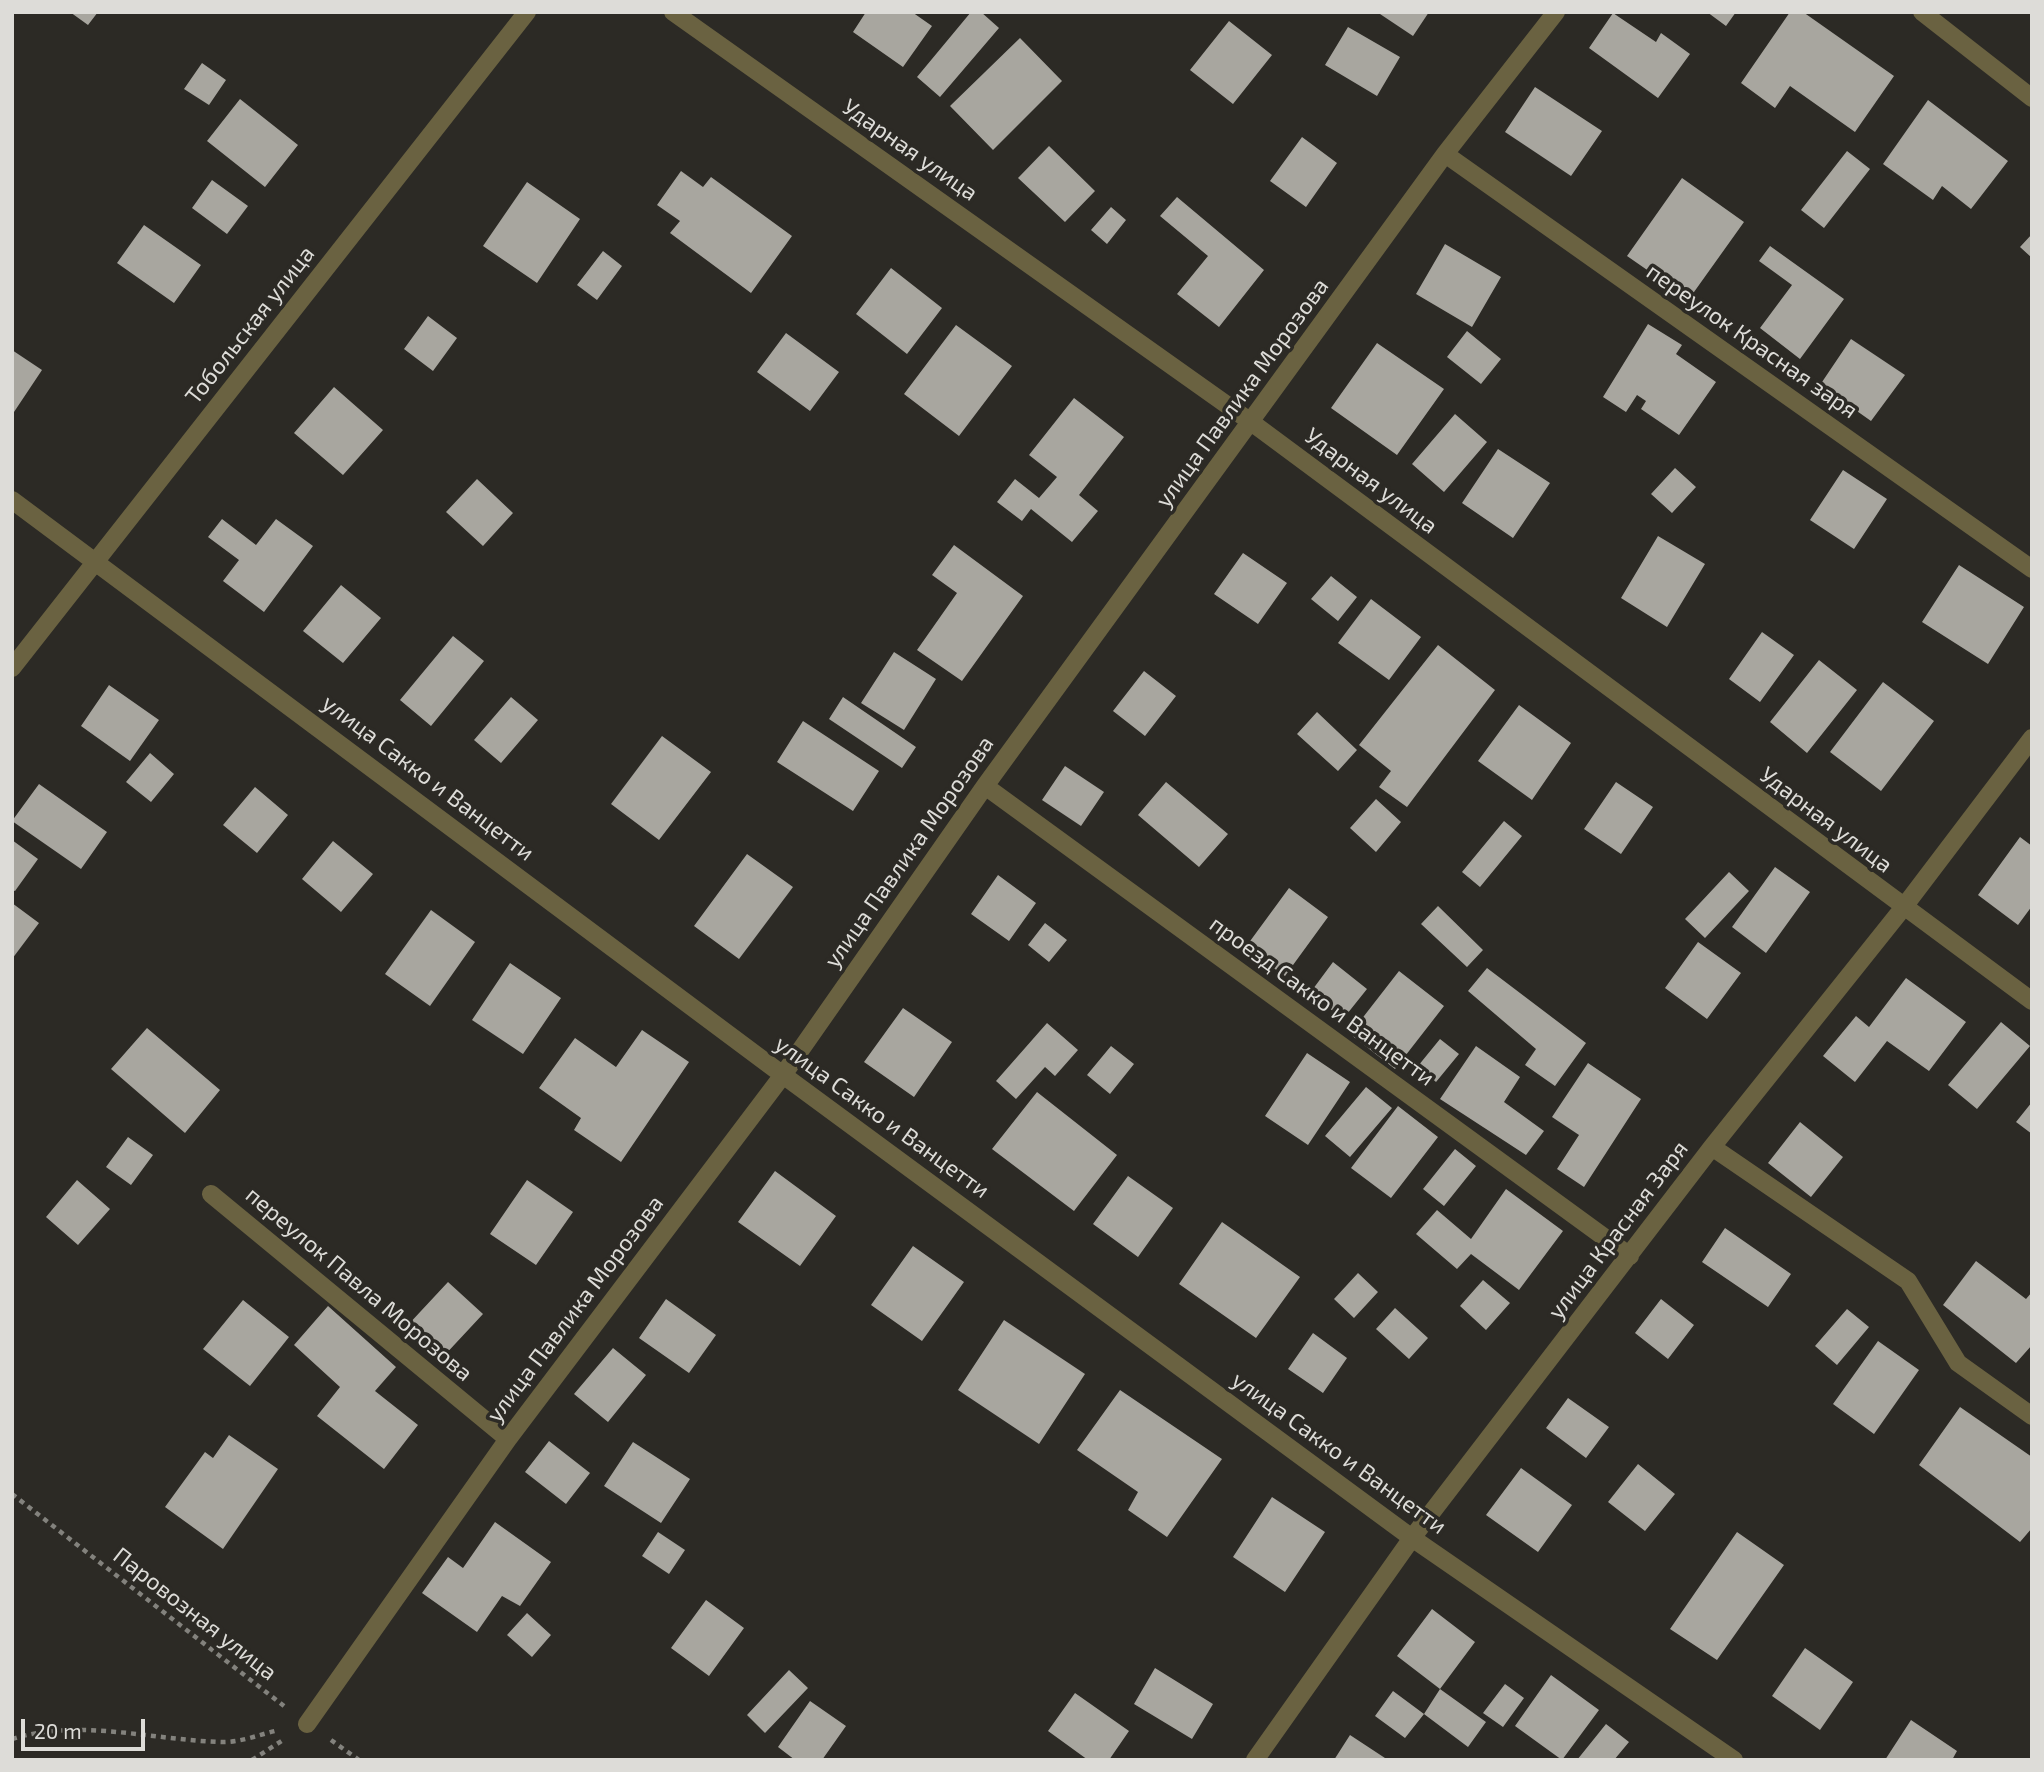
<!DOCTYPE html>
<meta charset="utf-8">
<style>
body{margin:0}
#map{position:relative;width:2044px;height:1772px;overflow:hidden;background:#2c2a25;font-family:"Exo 2",sans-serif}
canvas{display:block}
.frame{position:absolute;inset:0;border:14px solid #dddcd8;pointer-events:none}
.scale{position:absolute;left:21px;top:1719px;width:124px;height:32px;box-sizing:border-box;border:4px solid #dddcd8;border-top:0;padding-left:9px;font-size:21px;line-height:24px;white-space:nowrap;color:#dddcd8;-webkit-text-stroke:5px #2c2a25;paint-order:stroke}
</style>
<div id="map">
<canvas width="2044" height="1772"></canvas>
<div class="frame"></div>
<div class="scale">20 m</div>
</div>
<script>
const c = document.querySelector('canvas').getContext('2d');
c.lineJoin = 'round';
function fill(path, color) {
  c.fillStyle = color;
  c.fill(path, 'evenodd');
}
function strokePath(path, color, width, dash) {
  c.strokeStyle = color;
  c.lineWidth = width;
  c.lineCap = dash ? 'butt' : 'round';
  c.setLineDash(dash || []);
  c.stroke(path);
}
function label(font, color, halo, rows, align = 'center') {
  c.font = font + ' "Exo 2",sans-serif';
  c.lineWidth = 7;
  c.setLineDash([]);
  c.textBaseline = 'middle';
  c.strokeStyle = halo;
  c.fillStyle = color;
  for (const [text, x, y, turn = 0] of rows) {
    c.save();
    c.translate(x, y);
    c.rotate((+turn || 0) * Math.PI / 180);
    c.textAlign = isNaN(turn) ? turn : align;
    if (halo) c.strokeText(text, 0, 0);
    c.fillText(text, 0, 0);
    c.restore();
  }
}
fill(new Path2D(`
 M70 12H98L88 25Z
 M866 12H912L932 26 903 67 853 32Z
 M971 12H981L999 28 940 97 917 77Z
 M1377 12H1429L1413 36Z
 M1707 12H1736L1726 26Z
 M1790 12H1803L1894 76 1855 132 1790 86 1775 108 1741 83Z
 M1613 13 1656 42 1661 33 1690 54 1658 98 1589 48Z
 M1229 21 1272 55 1233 104 1190 70Z
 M1348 27 1400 57 1377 96 1325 65Z
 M1020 38 1062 81 993 150 950 106Z
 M202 63 226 80 209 105 184 89Z
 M1535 87 1602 131 1571 176 1505 132Z
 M240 99 298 145 265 187 207 141Z
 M1928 100 2008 161 1971 209 1942 186 1933 200 1883 164Z
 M1302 137 1337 163 1306 207 1270 181Z
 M1049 146 1095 191 1065 222 1018 178Z
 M1847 151 1870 169 1824 228 1801 210Z
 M681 171 703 187 711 177 792 236 751 293 670 233 680 221 657 205Z
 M1682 178 1744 222 1689 299 1627 256Z
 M212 180 248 206 227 234 192 208Z
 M527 182 580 219 537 283 483 246Z
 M1177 197 1264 270 1219 327 1177 294 1208 256 1160 216Z
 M1111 207 1126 220 1107 244 1091 230Z
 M144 225 201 265 174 303 117 263Z
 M2032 234V258L2020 247Z
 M1445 244 1501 277 1472 327 1416 294Z
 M1770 246 1844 299 1800 359 1760 328 1792 285 1759 261Z
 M603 251 622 266 597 300 577 285Z
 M891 268 942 308 907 354 856 314Z
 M428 316 457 338 433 371 404 349Z
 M1648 324 1682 345 1676 354 1716 382 1679 435 1641 409 1646 401 1637 395 1626 412 1603 397Z
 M956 325 1012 366 959 436 904 394Z
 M1467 331 1501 359 1481 384 1447 357Z
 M786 333 839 372 810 411 757 372Z
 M1851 339 1905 375 1871 421 1820 385Z
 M1377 343 1444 389 1397 455 1331 408Z
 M12 350 42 370 12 415Z
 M334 387 383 430 343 475 294 433Z
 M1074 398 1124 437 1079 495 1098 511 1072 542 1031 509 1022 521 997 502 1015 479 1039 498 1057 477 1029 455Z
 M1455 414 1487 442 1444 492 1412 464Z
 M1498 449 1550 483 1513 538 1462 503Z
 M1675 468 1696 487 1672 513 1651 494Z
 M1843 470 1887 499 1854 549 1810 520Z
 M477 479 513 513 483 546 446 512Z
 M222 519 256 545 276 519 313 546 264 612 223 581 239 560 208 537Z
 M1658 536 1705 564 1667 627 1621 598Z
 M954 545 1023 596 962 681 917 650 957 593 932 575Z
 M1243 553 1287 583 1258 624 1214 594Z
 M1959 565 2024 607 1988 664 1922 622Z
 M1331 576 1357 597 1338 621 1311 599Z
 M341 585 381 618 343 663 303 631Z
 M1371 599 1421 637 1389 680 1338 643Z
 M1762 632 1794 655 1760 702 1729 679Z
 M453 636 484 661 431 726 400 700Z
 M1438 645 1495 690 1407 807 1379 787 1391 771 1359 745Z
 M894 652 936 679 904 730 861 703Z
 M1819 660 1857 690 1807 753 1770 722Z
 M1144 671 1176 696 1145 736 1113 711Z
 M1883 682 1934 721 1881 791 1830 752Z
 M109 685 159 720 130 761 81 726Z
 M511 697 538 720 501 763 474 740Z
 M843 697 916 747 902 768 829 719Z
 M1519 705 1571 743 1532 800 1478 761Z
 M1317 712 1357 750 1338 771 1297 734Z
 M803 721 879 771 853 811 777 762Z
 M662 736 711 772 659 840 611 804Z
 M150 753 174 774 151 802 126 782Z
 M1065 766 1104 792 1081 826 1042 800Z
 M1166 782 1228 834 1199 867 1138 815Z
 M1616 782 1653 807 1621 854 1584 829Z
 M39 784 107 832 81 869 12 821Z
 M255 787 288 815 257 853 223 825Z
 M1376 799 1401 822 1376 852 1350 828Z
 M1504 821 1522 836 1480 887 1462 872Z
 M2020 837 2032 846V906L2018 925 1978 895Z
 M12 840 38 859 15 891 12 890Z
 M333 841 373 874 341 912 302 879Z
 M747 854 793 887 739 959 694 926Z
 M1775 867 1810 892 1766 953 1732 927Z
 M1729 872 1749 891 1705 938 1685 919Z
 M998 875 1036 903 1009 941 971 914Z
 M1289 888 1328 917 1285 976 1245 948Z
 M12 903 39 923 12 959Z
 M1438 906 1483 950 1467 967 1421 924Z
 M431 910 475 942 430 1006 385 974Z
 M1045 923 1067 940 1049 962 1028 945Z
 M1698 942 1741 973 1707 1019 1665 988Z
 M1333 962 1367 989 1343 1019 1310 993Z
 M510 963 561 998 523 1054 472 1020Z
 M1487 968 1586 1043 1555 1086 1525 1065 1536 1049 1468 991Z
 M1399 971 1444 1006 1395 1069 1350 1034Z
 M1906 978 1966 1022 1929 1071 1887 1041 1855 1082 1823 1056 1856 1016 1869 1027Z
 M903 1008 952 1042 914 1097 864 1062Z
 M2001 1022 2030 1046 1977 1109 1948 1085Z
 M1047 1023 1078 1050 1055 1076 1045 1067 1016 1099 996 1081Z
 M147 1028 220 1090 185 1133 111 1069Z
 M642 1030 689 1062 621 1162 574 1130 581 1118 539 1088 575 1038 616 1067Z
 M1440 1039 1459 1054 1436 1082 1418 1066Z
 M1111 1046 1134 1064 1110 1094 1087 1075Z
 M1476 1046 1520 1077 1504 1102 1544 1131 1526 1155 1440 1099Z
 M1307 1053 1350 1082 1308 1145 1265 1116Z
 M1588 1063 1641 1099 1584 1187 1557 1169 1579 1135 1552 1117Z
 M1366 1087 1392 1108 1350 1157 1325 1136Z
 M1037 1092 1117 1155 1074 1211 992 1149Z
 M2032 1102V1134L2016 1122Z
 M1398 1106 1438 1137 1391 1198 1351 1168Z
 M1800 1122 1843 1157 1811 1197 1768 1163Z
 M128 1137 153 1155 131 1185 106 1167Z
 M1455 1149 1476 1166 1444 1206 1423 1189Z
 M775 1171 836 1216 800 1266 738 1222Z
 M1128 1176 1173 1208 1138 1257 1093 1224Z
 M77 1180 110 1209 78 1245 46 1217Z
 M527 1180 573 1212 536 1265 490 1234Z
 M1506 1189 1563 1231 1519 1290 1471 1254 1457 1269 1416 1234 1437 1210 1471 1239Z
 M1222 1222 1300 1277 1256 1338 1179 1284Z
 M1725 1228 1791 1274 1768 1307 1702 1262Z
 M913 1246 964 1282 922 1341 871 1305Z
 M1976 1261 2026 1299 2032 1292V1345L2016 1363 1943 1305Z
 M1358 1273 1378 1292 1354 1318 1334 1299Z
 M1483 1280 1510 1303 1486 1330 1460 1306Z
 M448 1282 483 1314 442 1358 407 1326Z
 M666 1299 716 1335 689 1373 639 1338Z
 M1661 1299 1694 1325 1668 1359 1635 1333Z
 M243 1300 289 1337 250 1386 203 1349Z
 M328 1306 396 1367 375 1391 418 1425 384 1469 317 1416 340 1387 294 1345Z
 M1395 1308 1428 1338 1409 1359 1376 1329Z
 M1847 1309 1869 1327 1837 1365 1815 1346Z
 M1004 1320 1085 1374 1039 1444 958 1390Z
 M1313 1333 1347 1358 1323 1393 1288 1369Z
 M1878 1341 1919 1370 1874 1434 1833 1404Z
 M613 1348 646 1375 608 1422 574 1394Z
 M1120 1390 1222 1459 1167 1537 1128 1510 1138 1492 1077 1450Z
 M1568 1398 1609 1427 1586 1458 1546 1428Z
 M1960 1407 2032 1457V1528L2020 1542 1919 1465Z
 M229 1435 278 1469 223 1549 165 1507 205 1452 213 1458Z
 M549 1441 590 1473 566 1504 525 1472Z
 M633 1442 690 1479 661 1523 604 1486Z
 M1638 1464 1675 1494 1645 1531 1608 1502Z
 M1521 1468 1572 1505 1538 1552 1486 1515Z
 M1272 1497 1325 1532 1285 1592 1233 1557Z
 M495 1522 551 1562 520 1606 502 1596 477 1632 422 1593 448 1557 463 1568Z
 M658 1532 685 1550 669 1574 642 1556Z
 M1737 1532 1784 1565 1717 1660 1670 1629Z
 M706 1600 744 1628 709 1676 671 1648Z
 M1432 1609 1475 1642 1440 1689 1397 1656Z
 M527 1613 551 1635 532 1657 507 1635Z
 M1805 1648 1853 1682 1820 1730 1772 1696Z
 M1155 1668 1213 1704 1192 1739 1134 1704Z
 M789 1670 808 1688 765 1733 747 1715Z
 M1551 1675 1599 1710 1562 1760 1515 1726Z
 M1505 1684 1524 1698 1503 1727 1483 1713Z
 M1440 1689 1486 1722 1468 1747 1424 1714Z
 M1393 1691 1424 1714 1405 1738 1375 1716Z
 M1075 1693 1129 1731 1109 1760H1088L1048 1731Z
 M810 1701 846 1726 822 1760H795L778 1747Z
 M1911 1720 1957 1751 1952 1760H1885Z
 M1606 1724 1629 1742 1614 1760H1577Z
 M1350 1735 1388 1760H1334Z`), '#a8a69f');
strokePath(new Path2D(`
 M12 1494 284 1706
 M12 1739C79 1718 152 1740 221 1742 239 1743 261 1734 279 1730
 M331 1740 359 1760
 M252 1760 283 1740`), '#83827d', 4.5, [5, 5]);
strokePath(new Path2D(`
 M673 12 1251 422 2032 1001
 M1922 12 2032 98
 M1445 154 2032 569
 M12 500 783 1075 1412 1538 1734 1760
 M12 668 527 12
 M985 786 1630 1256
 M1712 1147 1908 1281 1958 1363 2032 1416
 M211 1194 508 1439
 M307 1724 508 1439 783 1075 985 786 1445 154 1556 12
 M1255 1760 1412 1538 1712 1147 1903 908 2032 738`), '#6a6241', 18);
label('23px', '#dddcd8', '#2c2a25', [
 ["Ударная улица",910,150,35],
 ["Тобольская улица",250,325,-52],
 ["переулок Красная заря",1752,341,35],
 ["улица Павлика Морозова",1242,393,-54],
 ["Ударная улица",1371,481,37],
 ["улица Сакко и Ванцетти",428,778,37],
 ["Ударная улица",1826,820,37],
 ["улица Павлика Морозова",909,852,-55],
 ["проезд Сакко и Ванцетти",1322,1001,36],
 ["улица Сакко и Ванцетти",882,1117,36],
 ["улица Красная Заря",1618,1230,-53],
 ["переулок Павла Морозова",359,1284,40],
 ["улица Павлика Морозова",575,1309,-53],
 ["улица Сакко и Ванцетти",1339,1453,36],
 ["Паровозная улица",195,1614,38]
]);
</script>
